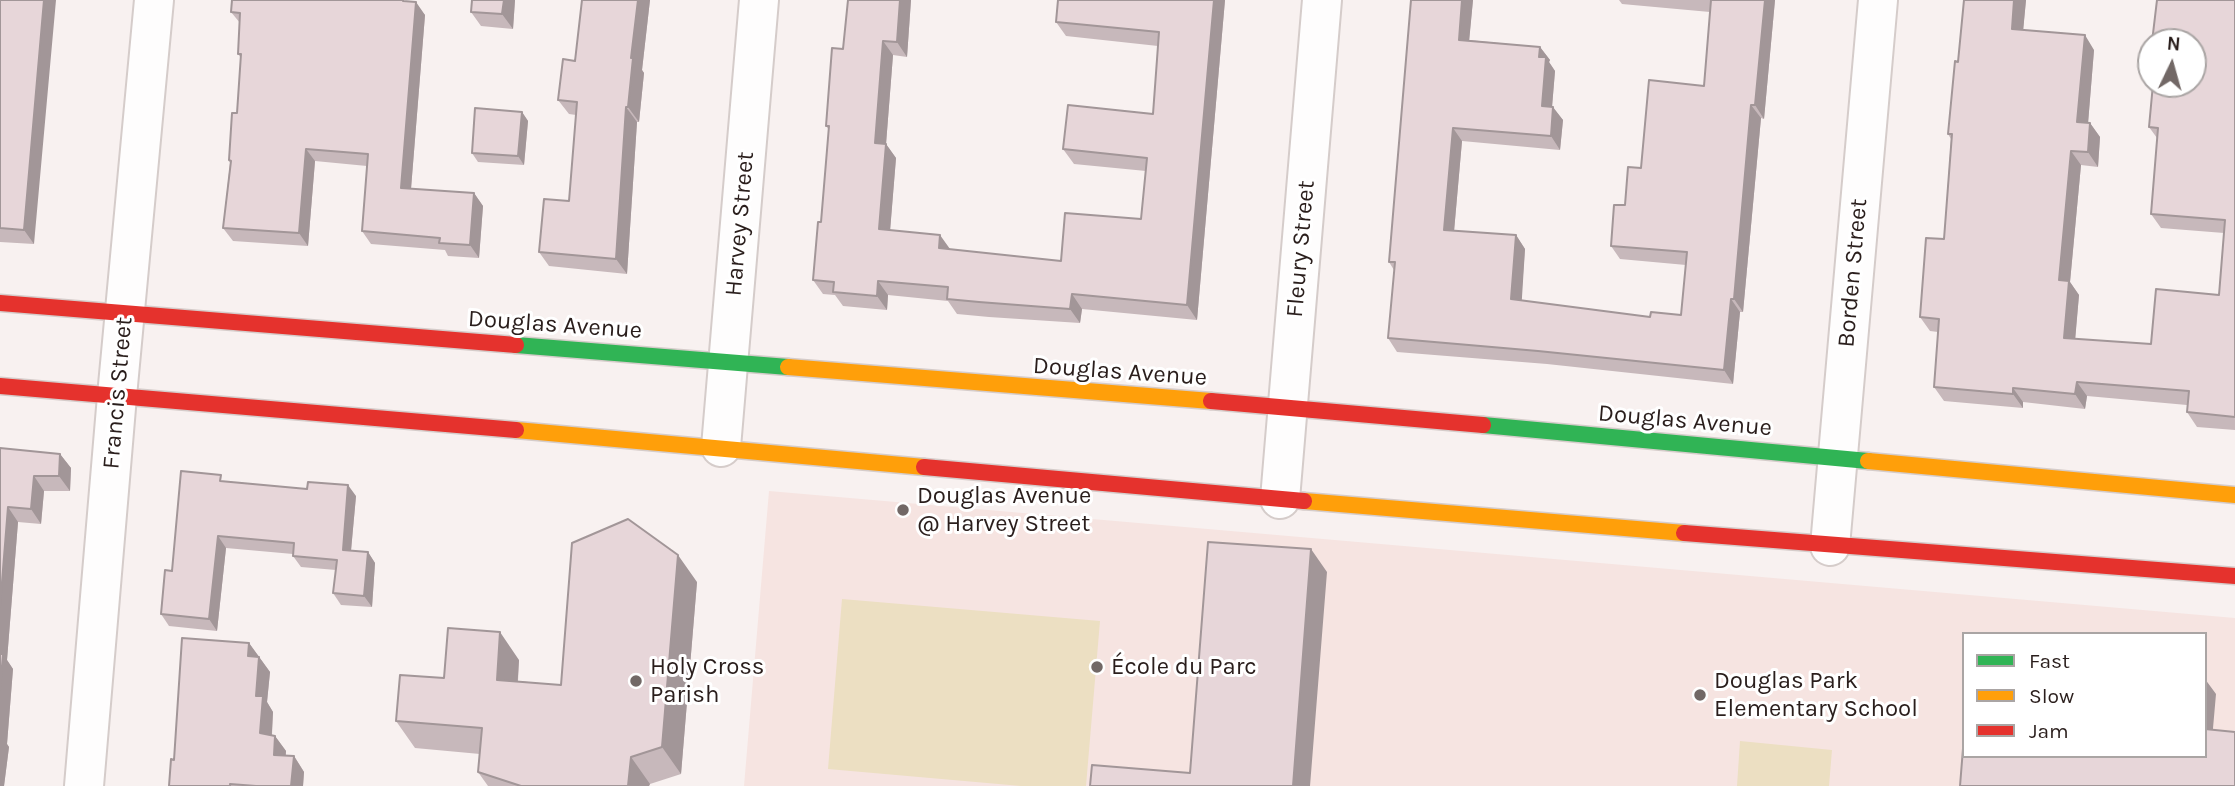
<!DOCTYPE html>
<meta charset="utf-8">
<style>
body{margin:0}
#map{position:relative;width:2235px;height:786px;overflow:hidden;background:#f8f1f0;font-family:Karla,sans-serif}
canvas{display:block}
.legend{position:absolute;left:1962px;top:632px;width:245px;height:126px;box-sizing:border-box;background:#fff;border:2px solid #aaa5a4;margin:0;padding:9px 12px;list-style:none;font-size:21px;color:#2a1e1c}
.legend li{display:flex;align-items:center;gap:14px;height:35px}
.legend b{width:35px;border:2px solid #aaa5a4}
.north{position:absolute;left:2137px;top:28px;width:70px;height:70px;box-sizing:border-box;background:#fff;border:2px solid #aaa5a4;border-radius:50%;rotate:5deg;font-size:19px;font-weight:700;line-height:28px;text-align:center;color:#2a1e1c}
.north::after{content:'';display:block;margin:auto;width:24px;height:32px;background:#726866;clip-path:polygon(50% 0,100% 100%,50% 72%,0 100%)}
</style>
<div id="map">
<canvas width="2235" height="786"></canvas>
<ul class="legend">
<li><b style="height:9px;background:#30b455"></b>Fast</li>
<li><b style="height:9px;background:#ff9f0a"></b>Slow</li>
<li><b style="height:9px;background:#e5322d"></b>Jam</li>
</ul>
<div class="north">N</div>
</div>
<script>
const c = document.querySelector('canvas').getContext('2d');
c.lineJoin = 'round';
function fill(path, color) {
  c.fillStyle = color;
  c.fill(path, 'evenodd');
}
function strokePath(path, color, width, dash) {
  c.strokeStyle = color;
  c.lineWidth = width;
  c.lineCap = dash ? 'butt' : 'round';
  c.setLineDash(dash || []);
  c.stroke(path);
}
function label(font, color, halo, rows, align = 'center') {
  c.font = font + ' Karla,sans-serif';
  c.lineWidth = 6;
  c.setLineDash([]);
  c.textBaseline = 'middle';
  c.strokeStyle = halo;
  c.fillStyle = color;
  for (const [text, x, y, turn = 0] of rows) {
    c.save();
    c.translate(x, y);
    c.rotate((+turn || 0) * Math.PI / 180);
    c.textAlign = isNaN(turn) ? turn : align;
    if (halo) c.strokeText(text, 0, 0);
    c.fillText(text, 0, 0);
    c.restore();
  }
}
fill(new Path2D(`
 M769 491 2235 618V786H744ZM1964 634H2205V756H1964Z`), '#f6e4e1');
fill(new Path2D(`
 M842 599 1100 621 1086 786H1021L828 769Z
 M1740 741 1832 750 1829 786H1737Z`), '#ecdfc2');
const street = new Path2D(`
 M721 447 759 0
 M1280 499 1322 0
 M1830 546 1878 0
 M84 786 117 396 154 0`);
const fast = new Path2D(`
 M516 345 788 367
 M1483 425 1868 461`);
const slow = new Path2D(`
 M788 367 1211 401
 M516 430 924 467
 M1868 461 2235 495
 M1304 501 1684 533`);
const jam = new Path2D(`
 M0 303 516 345
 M0 386 516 430
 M1211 401 1483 425
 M924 467 1304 501
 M1684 533 2235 576`);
strokePath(street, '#d5ccca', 42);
strokePath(fast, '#d5ccca', 19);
strokePath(slow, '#d5ccca', 19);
strokePath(jam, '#d5ccca', 19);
strokePath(street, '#fefdfd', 38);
strokePath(fast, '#30b455', 16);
strokePath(slow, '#ff9f0a', 16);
strokePath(jam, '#e5322d', 16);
fill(new Path2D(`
 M0 0 34 244 0 242Z
 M515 0 513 29 481 26 471 12Z
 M582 0H650L642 70 644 73 639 122H637L627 274 549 266 539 252 569 201 576 115 569 114 558 100 575 61Z
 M848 0H911L907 57 893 55 886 144 896 158 890 230 950 249 1061 261 1141 219 1146 171 1074 164 1063 149 1153 114 1158 46 1066 36 1056 22 1225 0 1197 320 1082 309 1080 323 989 317 957 314 948 301 888 295 887 310 843 306 835 295 823 294 813 280 821 222 829 130 826 126 843 49Z
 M1411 0H1473L1469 40 1540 47 1550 60 1549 62 1555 71 1552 107 1563 120 1560 150 1462 141 1454 231 1516 235 1525 249 1521 301 1650 317 1681 315 1686 265 1620 259 1611 246 1625 205 1641 168 1704 86 1710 12 1622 4 1619 0H1775L1764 119 1761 118 1743 312H1740L1733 384 1547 364 1397 352 1388 338 1394 270 1389 262Z
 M1964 0H2026L2023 30 2094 50 2088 123H2090L2100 137 2098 167 2081 165 2070 282 2079 295 2075 339 2151 344 2219 295 2224 233 2161 228 2151 214 2157 138 2149 127 2235 0V430L2197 427 2187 412V405L2087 396 2085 409 2023 402V408L1944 401 1934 387 1938 332 1930 331 1920 317 1944 239 1951 139 1948 134 1958 62Z
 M413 2 425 15 411 189 474 193 483 206 479 258 448 256 445 250 371 244 362 231 367 166 315 161 308 246 233 241 223 228 230 163 229 160 237 113 241 58 238 54 240 23 231 12Z
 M522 112 528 121 524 165 478 162 472 153Z
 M0 448 60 454 71 468 70 491H44L41 524 18 522 7 660 13 669 7 744 9 747 4 786Z
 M226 482 356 496 351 551 368 552 375 563 372 607 341 605 333 593 336 570 301 567 293 556V554L226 548 217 631 169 626 161 614 172 571Z
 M697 582 681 774 650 784 649 786H488L478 772 480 754 415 748 396 721 444 678 519 660 518 681 561 685Z
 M249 643 270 672 267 702 273 712 272 735 275 736 286 751V756H294L304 772 303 786H169L174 760Z`), '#c7b8bb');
fill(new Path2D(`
 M44 0H56L34 244 24 230Z
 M504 0H515L513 29 502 14Z
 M638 0H650L642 70 644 73 639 122 628 107 631 58Z
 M900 0H911L907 57 897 42Z
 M1214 0H1225L1197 320 1187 305Z
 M1462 0H1473L1468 53 1459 40Z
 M1765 0H1775L1764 119 1755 105Z
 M2014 0H2026L2022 43 2012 29Z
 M416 2 425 15 410 201 401 188Z
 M2085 35 2094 50 2087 136 2077 122Z
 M883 41 893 55 885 157 875 143Z
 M1540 47 1550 60 1549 62 1555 71 1551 119 1542 106 1539 57Z
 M1751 105 1761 118 1743 312 1734 299Z
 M626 107 637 122 627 274 616 259Z
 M1553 107 1563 120 1560 150 1551 136Z
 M522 112 528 121 524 165 518 156Z
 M2090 123 2100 137 2098 167 2088 152Z
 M1453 128 1462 141 1453 243 1444 230Z
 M886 144 896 158 889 244 879 229Z
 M306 149 315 161 308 246 299 233Z
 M2071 151 2081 165 2070 282 2079 295 2074 353 2064 338 2059 280Z
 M474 193 483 206 479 258 470 245Z
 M940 235 950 249 939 248Z
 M1516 235 1525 249 1521 313 1511 299Z
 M878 281 888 295 887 310 877 296Z
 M1072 294 1082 309 1080 323 1070 309Z
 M1731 299 1740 312 1733 384 1724 370Z
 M2077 382 2087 396 2085 409 2075 394Z
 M2013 388 2023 402V408L2013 394Z
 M60 454 71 468 70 491 59 476Z
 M34 476 44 491 41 524 31 509Z
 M348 485 356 496 350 561 343 550Z
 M8 507 18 522 7 660 13 669 7 744 9 747 4 786H0V607Z
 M218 536 226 548 217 631 209 619Z
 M1311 549 1327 572 1310 786H1293Z
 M368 552 375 563 372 607 364 596Z
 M678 555 697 582 681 774 662 747Z
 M500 632 519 660 516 707 497 680Z
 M249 643 270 672 267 702 273 712 271 748 260 733 256 696 248 656Z
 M2205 679 2216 694 2211 751 2205 743Z
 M275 736 286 751 284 770 274 755Z
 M294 756 304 772 303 786H291Z
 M631 757 650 784 649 786H628Z`), '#a29698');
const building = new Path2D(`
 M0 0H44L24 230 0 228Z
 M232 0H403V1L416 2 401 188 474 193 470 245 439 243 440 238 362 231 368 154 306 149 299 233 223 228 231 161 229 160 232 113H237L241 54H238L240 13 231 12Z
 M472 0H504L502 14 471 12Z
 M582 0H638L631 58H633L628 107H626L616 259 539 252 544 199 569 201 577 102 558 100 563 59 575 61Z
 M848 0H900L897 42 883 41 875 143 886 144 879 229 940 235 939 248 1061 261 1065 213 1141 219 1147 158 1063 149 1068 105 1153 114 1159 32 1056 22 1058 0H1214L1187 305 1072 294 1070 309 979 302 947 299 948 287 878 281 877 296 833 292 834 282 813 280 818 222H821L829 126H826L832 48 843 49Z
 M1411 0H1462L1459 40 1540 47 1539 57H1546L1542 106 1553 107 1551 136 1453 128 1444 230 1516 235 1511 299 1650 317 1651 312 1681 315 1687 252 1611 246 1614 205H1625L1628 167 1641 168 1649 80 1704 86 1711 0H1765L1755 105H1751L1734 299H1731L1724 370 1538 351 1388 338 1395 262H1389Z
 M1964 0H2014L2012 29 2085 35 2077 122 2090 123 2088 152 2071 151 2059 280 2069 281 2064 338 2151 344 2156 289 2219 295 2225 220 2151 214 2158 128 2149 127 2153 84H2193V42H2152L2157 0H2235V417L2187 412 2189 391 2077 382 2075 394 2013 388V394L1934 387 1939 319 1920 317 1926 238 1944 239 1952 134H1948L1955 61 1958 62Z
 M475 108 522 112 518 156 472 153Z
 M0 448 60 454 59 476H34L31 509 8 507 0 607Z
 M181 471 221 475 220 481 307 489 308 482 348 485 343 550 368 552 364 596 333 593 337 560 293 556 294 543 218 536 209 619 161 614 165 570 172 571Z
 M628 519 678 555 662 747 631 757 628 786H521L478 772 482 728 396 721 400 675 444 678 448 628 500 632 497 680 561 685 572 543Z
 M1208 542 1311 549 1293 786H1090L1092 765 1190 773Z
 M182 638 249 643 248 656 259 657 256 696H263L260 733 275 736 274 755 294 756 291 786H256L230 784V786H169L171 759 174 760Z
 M0 654H3L0 690Z
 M2205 729 2235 732V786H1960L1964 736V756H2205Z`);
fill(building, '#e7d6d9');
strokePath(building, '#a29698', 2);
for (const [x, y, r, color] of [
 [903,510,7,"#726866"],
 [1097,667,7,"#726866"],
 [636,681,7,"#726866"],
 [1700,695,7,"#726866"]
]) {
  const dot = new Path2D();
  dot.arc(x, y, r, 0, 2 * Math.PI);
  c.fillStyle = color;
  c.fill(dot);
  strokePath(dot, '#fff', 2.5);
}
label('24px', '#2a1e1c', '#fff', [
 ["Harvey Street",740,224,-85],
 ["Fleury Street",1301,249,-85],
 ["Borden Street",1853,273,-85],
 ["Douglas Avenue",555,325,4],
 ["Douglas Avenue",1120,372,4],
 ["Francis Street",118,393,-85],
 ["Douglas Avenue",1685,421,5]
]);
label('24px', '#2a1e1c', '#fff', [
 ["Douglas Avenue",917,496],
 ["@ Harvey Street",917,524],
 ["Holy Cross",650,667],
 ["Parish",650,695],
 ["École du Parc",1111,667],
 ["Douglas Park",1714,681],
 ["Elementary School",1714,709]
], 'left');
</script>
